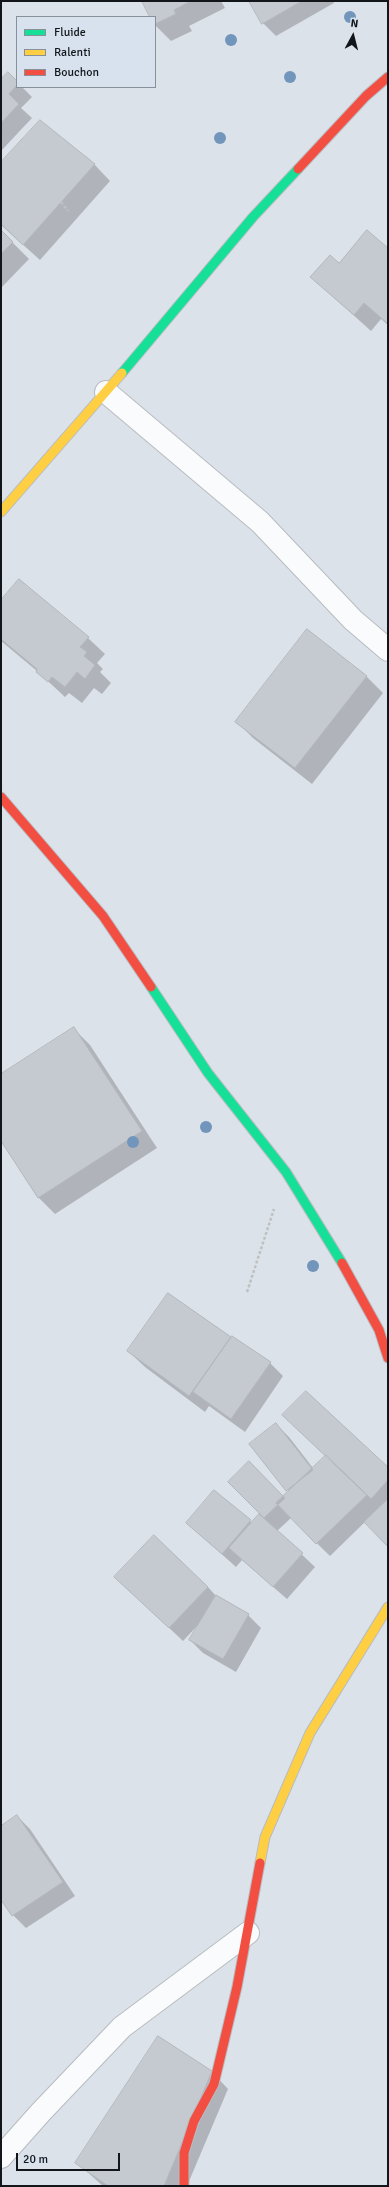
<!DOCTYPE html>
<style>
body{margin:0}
#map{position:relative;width:389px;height:2187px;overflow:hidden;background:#dce2e9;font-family:Signika,sans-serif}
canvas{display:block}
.frame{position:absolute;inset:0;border:2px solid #12161a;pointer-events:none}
.legend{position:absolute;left:16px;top:16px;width:140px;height:72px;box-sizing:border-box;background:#d7e2ee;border:1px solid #889099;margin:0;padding:5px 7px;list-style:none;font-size:12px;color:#12161a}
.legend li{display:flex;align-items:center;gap:8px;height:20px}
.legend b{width:20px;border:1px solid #889099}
.north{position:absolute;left:333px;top:16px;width:40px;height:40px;-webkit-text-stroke:3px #d7e2ee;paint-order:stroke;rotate:7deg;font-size:11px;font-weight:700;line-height:16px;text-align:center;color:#12161a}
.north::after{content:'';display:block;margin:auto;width:14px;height:18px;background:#12161a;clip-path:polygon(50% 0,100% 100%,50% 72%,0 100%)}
.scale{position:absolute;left:16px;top:2153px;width:104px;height:18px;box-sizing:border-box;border:2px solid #12161a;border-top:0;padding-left:5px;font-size:12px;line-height:14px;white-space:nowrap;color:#12161a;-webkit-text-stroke:3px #d7e2ee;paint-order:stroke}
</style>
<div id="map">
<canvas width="389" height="2187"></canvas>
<div class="frame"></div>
<ul class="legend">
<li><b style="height:5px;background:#16e098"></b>Fluide</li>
<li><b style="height:5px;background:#ffcf43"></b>Ralenti</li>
<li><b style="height:5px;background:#f24e42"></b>Bouchon</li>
</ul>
<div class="north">N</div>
<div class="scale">20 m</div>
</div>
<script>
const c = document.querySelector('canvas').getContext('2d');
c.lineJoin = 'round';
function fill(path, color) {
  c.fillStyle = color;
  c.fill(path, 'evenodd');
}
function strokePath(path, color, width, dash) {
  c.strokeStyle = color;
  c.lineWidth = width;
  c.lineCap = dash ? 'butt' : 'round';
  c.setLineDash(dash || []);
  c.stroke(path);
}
fill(new Path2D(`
 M143 1H221L225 8 189 26 192 31 171 41 155 25V17H151Z
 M250 1H333L334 3 276 36 263 23Z
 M1 81 17 82V87H22L32 97 21 108 32 118 1 151Z
 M1 163 94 164 110 181 40 260 1 225Z
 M1 231 29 259 1 288Z
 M388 249V325L381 319 371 331 311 277 339 264Z
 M1 602 88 638 105 654 97 663 103 669 100 672 111 683 102 694 94 688 82 703 69 693 65 697 37 671 1 641Z
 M307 631 367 677 383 693 312 784 253 738 236 721Z
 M74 1029 90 1045 157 1148 55 1214 38 1197 1 1139V1075Z
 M232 1337 270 1363 283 1376 245 1432 209 1406 205 1412 145 1367 128 1351 231 1339Z
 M276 1424 289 1437 313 1468 388 1469V1546L365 1522 330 1556 291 1518 277 1531 315 1567 287 1599 242 1560 236 1567 187 1523 214 1491 252 1523 261 1513 289 1492Z
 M208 1587 216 1596 248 1615 261 1628 236 1672 203 1653 190 1640 199 1624 183 1641 129 1590Z
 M17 1816 30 1829 75 1896 26 1928 13 1915 1 1898V1827Z
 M212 2072 228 2089 187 2186H103L76 2162Z`), '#0003');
const building = new Path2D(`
 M142 1H191L174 10 176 14 155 24V17H150Z
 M249 1H302L262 24Z
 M8 72 17 81V85L9 94 19 104 1 123V79Z
 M40 120 95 164 23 245 1 224V162Z
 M1 230 13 242 1 254Z
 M367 230 388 248V324L364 303 354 315 310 277 330 255 339 263Z
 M19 579 89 637 80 647 87 652 84 656 95 665 85 679 77 672 65 687 52 677 48 682 36 672 37 669 1 639V600Z
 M307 629 367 676 295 768 235 722Z
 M74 1027 142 1131 38 1198 1 1141V1074Z
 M168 1293 231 1337 189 1396 127 1351Z
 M232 1336 271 1362 231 1419 193 1392Z
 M306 1391 388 1467V1480L371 1499 282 1415Z
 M276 1423 313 1470 286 1491 249 1444Z
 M326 1455 367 1495 316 1544 276 1503Z
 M249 1461 285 1498 264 1518 228 1482Z
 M214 1490 251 1520 222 1554 186 1523Z
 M388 1499V1547L364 1522Z
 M259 1514 303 1553 273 1587 229 1548Z
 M154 1535 208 1587 169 1628 114 1577Z
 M216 1595 249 1614 223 1659 189 1640Z
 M17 1815 63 1882 12 1916 1 1900V1826Z
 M158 2036 212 2071 164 2186H108L75 2163Z`);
fill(building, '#c5cad0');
strokePath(building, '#b3b7bc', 1);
const street = new Path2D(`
 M106 392 260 522 353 620 388 650
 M1 2157 41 2112 122 2027 248 1933`);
const fast = new Path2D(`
 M122 373 253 217 298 169
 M151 987 208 1073 286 1172 342 1263`);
const slow = new Path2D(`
 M1 512 122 373
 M260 1863 265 1837 310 1733 388 1607`);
const jam = new Path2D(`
 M298 169 366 96 388 77
 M1 797 103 916 151 987
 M342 1263 379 1330 388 1358
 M184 2186V2153L194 2121 214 2084 237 1987 260 1863`);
strokePath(street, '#b8bcc1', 24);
strokePath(fast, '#b8bcc1', 11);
strokePath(slow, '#b8bcc1', 11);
strokePath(jam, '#b8bcc1', 11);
strokePath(new Path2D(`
 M61 202 68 211
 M247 1292 274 1209`), '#bec0c2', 2.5, [3, 2]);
strokePath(street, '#fafbfc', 22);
strokePath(fast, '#16e098', 9);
strokePath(slow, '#ffcf43', 9);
strokePath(jam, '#f24e42', 9);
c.fillStyle = '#7296bb';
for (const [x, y] of [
 [350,17],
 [231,40],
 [290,77],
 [220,138],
 [206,1127],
 [133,1142],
 [313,1266]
]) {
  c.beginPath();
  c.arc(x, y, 6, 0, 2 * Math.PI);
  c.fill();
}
</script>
